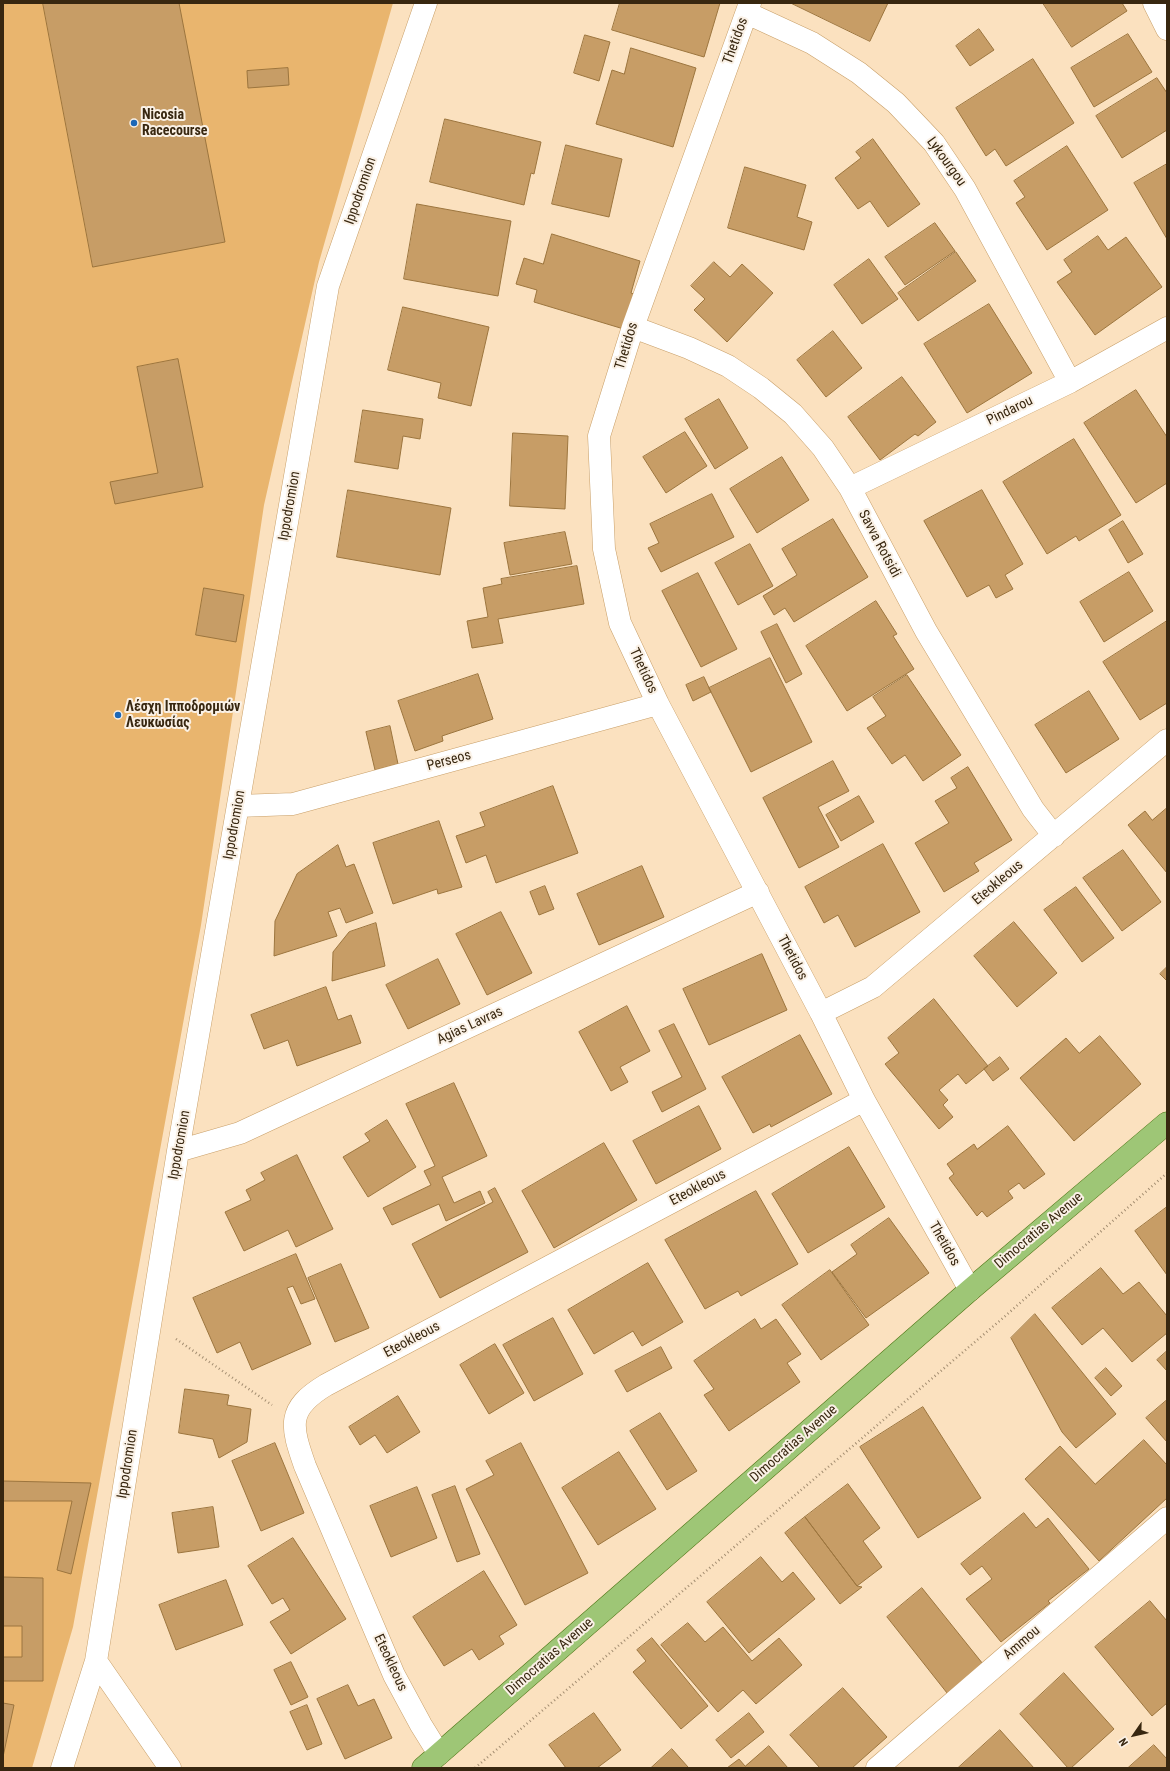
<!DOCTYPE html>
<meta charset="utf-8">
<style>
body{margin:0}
#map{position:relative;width:1170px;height:1771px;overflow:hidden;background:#fbe1bf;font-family:"Roboto Condensed",sans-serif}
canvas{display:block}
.frame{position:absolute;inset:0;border:4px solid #382710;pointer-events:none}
.north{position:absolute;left:1114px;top:1715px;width:40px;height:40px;-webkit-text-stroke:3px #faf1e6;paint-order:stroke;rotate:236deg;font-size:11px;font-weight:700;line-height:16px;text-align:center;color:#382710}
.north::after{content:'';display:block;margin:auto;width:14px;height:18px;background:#382710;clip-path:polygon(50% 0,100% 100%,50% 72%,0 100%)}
</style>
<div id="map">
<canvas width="1170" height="1771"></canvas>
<div class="frame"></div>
<div class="north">N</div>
</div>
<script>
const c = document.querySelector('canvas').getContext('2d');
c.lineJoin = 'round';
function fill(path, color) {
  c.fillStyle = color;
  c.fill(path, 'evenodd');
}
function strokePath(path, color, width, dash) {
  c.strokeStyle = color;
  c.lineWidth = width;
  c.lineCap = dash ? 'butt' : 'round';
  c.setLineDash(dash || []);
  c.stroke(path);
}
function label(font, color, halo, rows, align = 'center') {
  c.font = font + ' "Roboto Condensed",sans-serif';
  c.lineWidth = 4;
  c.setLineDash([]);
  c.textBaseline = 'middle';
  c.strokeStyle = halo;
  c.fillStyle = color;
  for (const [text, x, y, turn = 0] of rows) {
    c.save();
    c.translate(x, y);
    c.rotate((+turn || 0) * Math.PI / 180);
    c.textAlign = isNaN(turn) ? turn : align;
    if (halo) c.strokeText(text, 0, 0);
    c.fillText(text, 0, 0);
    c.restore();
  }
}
fill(new Path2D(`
 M3 3H393L319 262 264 505 201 925 73 1627 32 1768H3Z`), '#e9b56e');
const building = new Path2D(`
 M43 3H179L225 242 93 267Z
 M620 3H720L704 57 612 30Z
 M791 3H888L870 41Z
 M1043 3H1122L1127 11 1072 47Z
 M979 29 994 50 970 66 956 46Z
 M1128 34 1152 72 1094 107 1071 68Z
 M585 35 610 42 599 81 574 73Z
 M631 48 696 68 673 147 596 124 612 70 624 74Z
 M1033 59 1074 123 1006 166 995 149 986 156 956 108Z
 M288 68 289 85 248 88 247 71Z
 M1157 78 1167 93V130L1122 158 1096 116Z
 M445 119 541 142 534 174 531 173 524 205 430 182Z
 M873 139 920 204 888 227 870 201 858 209 835 178 861 158 856 152Z
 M566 145 622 159 609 217 552 204Z
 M1067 146 1108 210 1047 250 1016 203 1025 197 1014 181Z
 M1167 164V239L1134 183Z
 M745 167 806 185 797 217 812 222 804 250 728 228Z
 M417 204 511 221 498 296 404 279Z
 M935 223 955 251 905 285 885 257Z
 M552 234 640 261 631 293 637 295 627 330 534 302 537 290 516 284 524 258 543 264Z
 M1098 236 1108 250 1126 237 1162 287 1095 335 1057 282 1072 272 1064 260Z
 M956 252 976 281 918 321 898 293Z
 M869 259 898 299 862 324 834 285Z
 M714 262 730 277 742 264 773 293 727 342 694 310 705 299 691 286Z
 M989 304 1032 373 967 413 924 344Z
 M403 307 489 327 471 406 438 398 441 383 388 370Z
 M833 331 862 368 826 397 797 360Z
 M178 359 203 487 115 504 110 482 158 473 137 367Z
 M902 377 936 422 918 436 915 434 880 460 848 417Z
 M1136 390 1167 437V483L1136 503 1084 423Z
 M719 399 748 448 715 469 685 419Z
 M363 410 423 419 420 439 403 436 398 469 355 462Z
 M685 432 707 466 666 493 643 457Z
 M513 433 568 436 565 509 510 506Z
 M1074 439 1121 515 1079 541 1076 536 1047 554 1003 482Z
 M782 457 809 500 757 533 730 489Z
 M348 490 451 508 440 575 337 557Z
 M982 490 1023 564 1005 575 1013 589 996 598 989 585 967 597 924 521Z
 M712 494 734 537 661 572 648 548 659 543 650 524Z
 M833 519 868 577 794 622 785 608 774 615 763 596 797 575 782 549Z
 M1123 521 1143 554 1128 563 1109 530Z
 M565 532 572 564 510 575 504 543Z
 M750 544 773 586 738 605 715 563Z
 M577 566 584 604 498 619 503 643 472 648 467 621 488 617 483 588 502 584 501 579Z
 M1129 572 1153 611 1104 642 1080 602Z
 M698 573 737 649 701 667 662 591Z
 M204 588 244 595 236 642 196 635Z
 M876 601 897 634 893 636 914 669 847 711 806 646Z
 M1167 621V703L1140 720 1103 662Z
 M777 624 802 674 786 683 761 632Z
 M770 658 812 742 751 772 709 688Z
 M478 674 493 719 442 736 443 741 415 751 398 701Z
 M907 675 961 755 923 781 905 755 892 764 867 728 886 716 873 697Z
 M704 677 711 692 693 701 686 685Z
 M1089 691 1119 739 1066 773 1035 725Z
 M390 726 398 764 375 770 366 732Z
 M833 761 849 791 818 807 839 847 799 868 763 798Z
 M968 767 1012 840 974 863 979 871 944 892 915 843 949 823 935 801 957 788 951 778Z
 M553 786 578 853 496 883 486 855 466 863 456 836 485 826 480 813Z
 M859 796 874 822 841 841 826 815Z
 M1167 808V873L1128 825 1145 811 1152 820Z
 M439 821 462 887 438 894 437 889 393 904 373 843Z
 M883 844 920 912 855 947 838 915 824 923 805 887Z
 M338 845 346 867 354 864 373 913 346 923 340 908 328 912 337 936 274 956 275 921 297 874Z
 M1123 850 1161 902 1122 931 1083 878Z
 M642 866 664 917 599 945 577 894Z
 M545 886 554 909 539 915 530 892Z
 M1076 887 1114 938 1082 962 1044 910Z
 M501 912 532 973 487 995 456 934Z
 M1014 922 1057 973 1017 1007 974 956Z
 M376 923 385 966 332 981 333 952 349 932Z
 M762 954 787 1010 709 1045 683 989Z
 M438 959 460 1004 408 1029 386 985Z
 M1167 967V981L1160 974Z
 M326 987 338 1020 351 1015 361 1043 297 1066 288 1040 264 1049 251 1015Z
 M934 999 988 1066 966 1084 958 1074 939 1090 948 1100 943 1105 953 1117 939 1129 885 1064 899 1053 888 1038Z
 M627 1006 650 1051 620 1067 628 1082 611 1091 579 1032Z
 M674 1024 706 1089 662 1112 652 1092 682 1077 659 1031Z
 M800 1035 832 1094 771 1127 770 1124 753 1133 722 1077Z
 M1100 1036 1141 1084 1074 1141 1020 1078 1066 1038 1079 1053Z
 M1000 1057 1009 1069 993 1081 984 1069Z
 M454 1083 487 1156 442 1177 454 1203 480 1191 485 1203 446 1221 439 1204 392 1225 383 1208 431 1185 424 1171 435 1166 406 1104Z
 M699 1106 721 1149 656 1184 633 1141Z
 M387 1120 416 1167 368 1197 343 1157 370 1141 365 1134Z
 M1008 1126 1045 1174 1024 1189 1019 1183 1008 1191 1013 1198 987 1217 982 1211 977 1216 949 1178 954 1174 947 1164 974 1144 977 1149Z
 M604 1143 637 1200 554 1248 522 1191Z
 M849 1147 885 1207 808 1253 772 1194Z
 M297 1155 333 1229 296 1247 288 1230 244 1251 225 1212 251 1200 246 1190 265 1180 261 1173Z
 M495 1188 528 1252 440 1298 412 1244 493 1202 488 1192Z
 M756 1191 798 1264 741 1296 738 1291 705 1309 665 1240Z
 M1167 1207V1275L1135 1231Z
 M889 1218 929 1273 866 1318 832 1272 857 1254 851 1245Z
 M296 1254 315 1299 301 1304 293 1286 287 1288 311 1344 252 1370 240 1342 217 1353 193 1298Z
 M648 1263 683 1322 642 1346 633 1331 594 1354 568 1310Z
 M341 1264 369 1328 335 1342 308 1278Z
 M1101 1268 1123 1294 1139 1282 1167 1316V1333L1132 1362 1103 1328 1082 1345 1052 1308Z
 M830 1270 869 1325 821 1360 782 1305Z
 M1035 1314 1116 1414 1076 1448 1062 1432 1011 1338Z
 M553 1318 583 1374 534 1401 503 1345Z
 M755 1319 761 1329 776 1319 801 1354 787 1363 800 1382 729 1431 704 1395 714 1389 694 1361Z
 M495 1344 524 1393 489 1414 460 1365Z
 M661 1347 672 1368 627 1392 615 1371Z
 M1167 1351V1371L1157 1360Z
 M1106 1368 1122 1386 1111 1396 1095 1378Z
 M185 1389 229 1395 227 1405 251 1409 247 1442 219 1458 213 1439 179 1433Z
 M398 1396 420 1432 387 1453 375 1435 360 1445 349 1427Z
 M1167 1400V1442L1146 1418Z
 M923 1407 981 1498 918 1538 860 1447Z
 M660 1413 697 1471 667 1490 630 1431Z
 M1144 1440 1167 1465V1498L1099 1561 1025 1479 1060 1446 1095 1484Z
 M275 1443 304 1513 261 1531 232 1461Z
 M521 1443 588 1573 525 1605 466 1489 494 1475 486 1461Z
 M619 1452 656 1509 598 1545 562 1488Z
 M3 1481 91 1483 71 1574 57 1570 72 1501H3Z
 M848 1484 880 1528 863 1541 882 1567 857 1586 805 1517Z
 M455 1486 480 1554 457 1562 432 1495Z
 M417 1487 437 1538 391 1557 370 1506Z
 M213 1507 219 1547 178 1553 172 1513Z
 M1024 1513 1036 1528 1048 1518 1089 1569 1048 1601 1050 1603 1001 1642 966 1599 992 1579 982 1566 970 1575 961 1564Z
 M805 1517 857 1586 862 1587 840 1604 785 1533Z
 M293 1538 346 1619 291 1654 270 1622 290 1610 283 1598 272 1604 248 1566Z
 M761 1557 782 1582 793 1572 815 1599 749 1653 707 1602Z
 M484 1571 517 1625 499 1636 504 1644 479 1660 472 1649 444 1666 413 1617Z
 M3 1577 43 1578V1681H3V1657H22V1626H3Z
 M226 1580 243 1625 176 1650 159 1605Z
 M922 1588 987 1669 951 1698 887 1617Z
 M1150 1601 1167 1621V1703L1152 1716 1095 1647Z
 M688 1623 705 1642 723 1627 752 1661 779 1638 802 1665 756 1704 743 1690 718 1712 661 1645Z
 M652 1638 708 1706 681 1729 633 1672 646 1661 637 1650Z
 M291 1662 308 1697 291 1705 274 1670Z
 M1064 1673 1114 1729 1071 1768H1068L1020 1714Z
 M348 1685 358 1706 374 1699 392 1738 345 1759 317 1699Z
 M843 1688 887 1737 852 1768H820L790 1735Z
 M3 1703 14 1705 3 1757Z
 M307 1705 322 1744 307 1750 290 1712Z
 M594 1713 621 1750 597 1768H566L549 1745Z
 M749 1713 764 1732 731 1758 716 1740Z
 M1000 1730 1034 1768H958Z
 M1154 1745 1167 1759V1768H1128Z
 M769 1746 788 1768H727L739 1759 745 1766Z
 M672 1749 688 1767 687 1768H651Z`);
fill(building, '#c79d66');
strokePath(building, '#9c753e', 1);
const minor = new Path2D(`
 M750 3 633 327 599 436 604 549 620 623 658 704 821 1013 864 1100 970 1290
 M1154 3 1167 29
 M747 13 812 43 859 73 896 103 934 143 965 189 1070 382
 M633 327 689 348 728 366 761 388 793 414 823 448 850 488 926 631 1033 809 1054 836
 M850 488 1070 382 1167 328
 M238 806 293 804 658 704
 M821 1013 873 987 1167 740
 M178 1151 240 1133 758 892
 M96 1661 170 1768
 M439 1754 421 1725 394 1675 305 1466C291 1426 286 1409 326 1385L864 1100
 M62 1768 96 1661 178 1151 328 286 426 3
 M877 1768 1167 1518`);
const major = new Path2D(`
 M423 1768 970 1290 1167 1123`);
strokePath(minor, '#c89f68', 23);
strokePath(major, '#507617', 23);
strokePath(new Path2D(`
 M176 1339 272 1405
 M475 1768 1003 1318 1167 1173`), '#a38d70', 2.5, [1, 3]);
strokePath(minor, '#fff', 22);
strokePath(major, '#9ec676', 22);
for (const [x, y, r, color] of [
 [134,123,4,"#1c67b7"],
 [118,715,4,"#1c67b7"]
]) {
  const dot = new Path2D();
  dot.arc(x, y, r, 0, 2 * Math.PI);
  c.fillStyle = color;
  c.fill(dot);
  strokePath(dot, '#faf1e6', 1.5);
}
label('14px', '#382710', '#faf1e6', [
 ["Thetidos",736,41,-70],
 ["Lykourgou",946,162,54],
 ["Ippodromion",361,191,-71],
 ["Thetidos",627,346,-73],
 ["Pindarou",1010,411,-26],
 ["Ippodromion",290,506,-80],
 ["Savva Rotsidi",879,544,62],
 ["Thetidos",643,671,65],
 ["Perseos",449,761,-15],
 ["Ippodromion",235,825,-80],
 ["Eteokleous",998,883,-40],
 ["Thetidos",792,958,62],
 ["Agias Lavras",470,1026,-25],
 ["Ippodromion",180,1145,-80],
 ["Eteokleous",698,1188,-28],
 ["Dimocratias Avenue",1039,1231,-40],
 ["Thetidos",944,1244,60],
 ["Eteokleous",412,1340,-28],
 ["Dimocratias Avenue",794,1444,-41],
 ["Ippodromion",128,1464,-81],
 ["Ammou",1022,1643,-41],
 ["Dimocratias Avenue",550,1657,-41],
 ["Eteokleous",390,1663,65]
]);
label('bold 14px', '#382710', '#faf1e6', [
 ["Nicosia",142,115],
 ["Racecourse",142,131],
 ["Λέσχη Ιπποδρομιών",126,707],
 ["Λευκωσίας",126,723]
], 'left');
</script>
